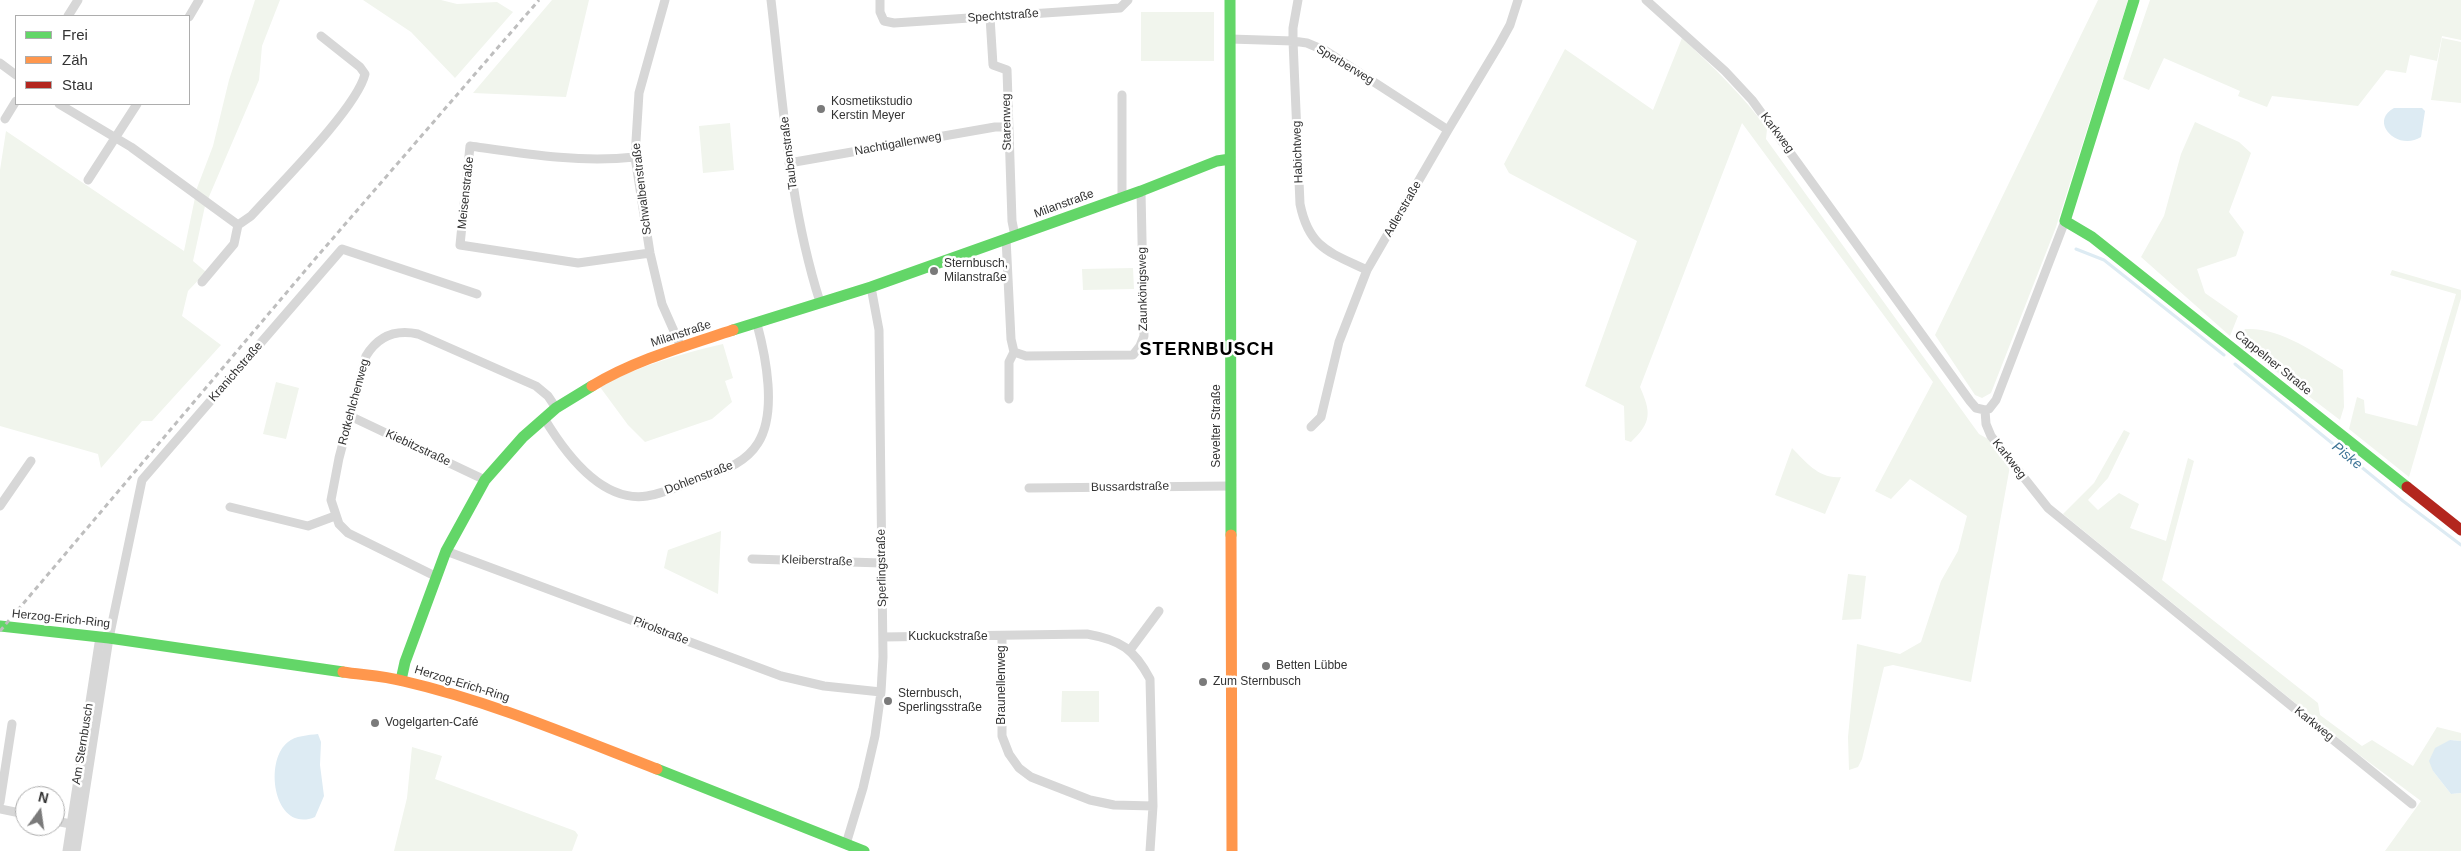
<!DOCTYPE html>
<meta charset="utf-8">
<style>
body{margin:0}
#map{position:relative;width:2461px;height:851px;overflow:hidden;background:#fff;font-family:Helvetica,sans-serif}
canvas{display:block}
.legend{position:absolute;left:15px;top:15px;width:175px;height:90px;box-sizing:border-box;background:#fff;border:1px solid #adadad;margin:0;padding:6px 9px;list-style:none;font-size:15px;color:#333}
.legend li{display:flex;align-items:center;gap:10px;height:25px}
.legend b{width:25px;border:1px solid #adadad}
.north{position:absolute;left:15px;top:786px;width:50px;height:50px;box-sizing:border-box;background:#fff;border:1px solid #adadad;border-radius:50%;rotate:14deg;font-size:14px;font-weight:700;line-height:20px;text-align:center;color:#333}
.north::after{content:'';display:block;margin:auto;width:18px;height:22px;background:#7a7a7a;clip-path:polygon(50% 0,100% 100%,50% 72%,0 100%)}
</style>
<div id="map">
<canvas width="2461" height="851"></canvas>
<ul class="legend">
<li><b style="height:6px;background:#63d668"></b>Frei</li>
<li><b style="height:6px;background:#ff974d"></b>Zäh</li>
<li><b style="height:6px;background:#b3261e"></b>Stau</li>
</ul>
<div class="north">N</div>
</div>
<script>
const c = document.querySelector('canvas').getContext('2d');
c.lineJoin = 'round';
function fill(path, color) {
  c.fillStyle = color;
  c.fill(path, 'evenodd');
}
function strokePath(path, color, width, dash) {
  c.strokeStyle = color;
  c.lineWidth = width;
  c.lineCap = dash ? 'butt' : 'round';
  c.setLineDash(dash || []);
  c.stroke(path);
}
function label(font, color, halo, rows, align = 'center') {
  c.font = font + ' Helvetica,sans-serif';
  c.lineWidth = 5;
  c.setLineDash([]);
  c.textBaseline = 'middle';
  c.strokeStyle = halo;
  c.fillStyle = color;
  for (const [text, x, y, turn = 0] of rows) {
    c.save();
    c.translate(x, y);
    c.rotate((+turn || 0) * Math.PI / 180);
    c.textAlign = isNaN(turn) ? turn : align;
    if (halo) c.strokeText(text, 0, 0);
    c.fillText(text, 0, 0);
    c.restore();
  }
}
fill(new Path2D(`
 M255 0H280L262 46 259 80 205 206 193 261 206 272 188 291 182 316 221 345 152 421H142L101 468 98 454 0 426V170L6 131 184 251 197 188 213 146 229 80Z
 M363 0H441L457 4 497 2 513 12 455 78 411 32Z
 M552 0H589L566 97 473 93Z
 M2098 0H2128L2056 227 1991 393 1982 398 1975 395 1935 335Z
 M2150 0H2461V40L2442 36 2437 61 2410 55 2406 73 2386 70 2358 106 2272 96 2267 107 2238 96 2240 91 2164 58 2149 90 2123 79Z
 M1141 12H1214V61H1141Z
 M1682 38C1713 67 1743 95 1767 129L1766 139 1979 434 1988 439 2010 466 1971 682 1893 665 1884 667 1862 759 1858 767 1849 770 1848 737 1857 644 1900 654 1921 642 1941 581 1958 551 1967 516 1910 479 1891 499 1875 491 1933 382 1742 123 1640 387C1651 412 1652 422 1631 442L1625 440 1624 406 1585 386 1637 241 1509 173 1504 164 1565 49 1653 110Z
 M2442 38 2461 42V103L2431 100Z
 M2195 122 2239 142 2251 153 2229 212 2244 232 2236 256 2197 269 2205 293 2238 316 2230 336 2141 257 2164 216 2181 154Z
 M730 123 734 170 703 173 699 126Z
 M1133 268 1134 289 1083 290 1082 269Z
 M2392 270 2461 290V298L2409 477 2349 429 2357 397 2364 400 2365 413 2417 426 2456 294 2390 275Z
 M2245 329C2280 327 2314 352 2343 370L2344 407 2340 420 2240 344 2241 335Z
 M723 344 733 378 725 381 732 402 712 419 645 442 628 425 600 387C638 366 680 354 723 344Z
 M276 382 299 388 286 439 263 434Z
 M2124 430 2130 433 2108 478 2088 500 2098 510 2119 493 2139 504 2130 528 2166 541 2188 458 2194 461 2162 580 2318 703 2320 715 2362 746 2372 740 2413 766 2437 727 2461 733V741L2450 740 2433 771 2451 794 2461 793V851H2385L2421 801 2358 754 2063 514 2094 483Z
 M1792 448C1807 463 1819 479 1841 477L1825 514 1775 495Z
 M721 531 718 594 664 568 668 550Z
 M1848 574 1866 576 1861 619 1842 620Z
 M1062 691H1099V722H1061Z
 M412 747 442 756 435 779 575 831 578 835 572 851H394L407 798Z`), '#f1f5ed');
fill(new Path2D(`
 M2394 108H2422L2425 111 2421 137C2398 152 2368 122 2394 108Z
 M318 734 321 742 320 765 324 796 315 817C274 834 263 761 288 742 295 736 308 735 318 734Z
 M2450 740 2461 741V793L2451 794 2433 771 2429 761 2435 748Z`), '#ddebf3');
strokePath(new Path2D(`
 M2076 249 2104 260 2224 355
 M2235 364 2403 501 2461 545`), '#ddebf3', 3);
strokePath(new Path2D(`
 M665 0 639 93 635 157 650 253 662 304 681 347
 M771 0C783 102 789 205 820 302
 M880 0V12L884 21 894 23 1120 8 1128 0
 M1298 0 1293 28V41L1300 204C1309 248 1329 252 1367 270
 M1646 0 1725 71 1752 100 1970 401 1976 408 1985 410
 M68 16 78 0
 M189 17 199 0
 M990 17 993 65 1007 70 1012 221 1015 236
 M1230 39 1293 41 1307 43 1326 51 1448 130
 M0 63 16 75
 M1122 95V198
 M59 104 131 147 238 225
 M5 119 16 101
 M635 157C579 163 526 154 470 146L460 245 578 263 650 253
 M789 163 995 127H1007
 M88 180 137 104
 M238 225 251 216C278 186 357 108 365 74L360 67 321 36
 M1006 238 1011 339 1014 352 1026 356 1133 355 1140 346 1144 336 1141 191
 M202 282 234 244 238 225
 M1009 399V362L1014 352
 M1985 410 1986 424 1991 436 2048 508 2412 804
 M1985 410 1989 409 1996 400 2065 221
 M350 416 485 480
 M544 418C565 453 601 503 647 496 666 493 684 484 701 478 723 470 745 464 758 443 777 413 766 357 757 324
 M1311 427 1321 417 1339 342 1367 270 1448 130 1499 45 1510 25 1518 0
 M1029 488 1231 486
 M0 506 31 461
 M230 507 308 526 335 516
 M446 551 781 676 824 686 881 692
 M752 559 882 563
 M437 577 348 533 339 524 331 500 339 458 366 356C378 336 395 329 418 334L536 386 548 396 556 408
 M1002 636V736L1009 754 1019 768 1031 777 1090 800 1114 805 1153 806
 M883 637 1087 634C1121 640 1134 649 1150 679L1153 806 1150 851
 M1130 650 1159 611
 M0 802 12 724
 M0 809 25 814
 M55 821 71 824
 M846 844 863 788 875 736 881 692 883 657 879 330 871 287
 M67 851 100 637
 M76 851 109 638 142 480 342 249 477 294`), '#d7d7d7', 9);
strokePath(new Path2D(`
 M1230 0 1231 535
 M2134 0 2065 221 2092 237 2407 487
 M733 330 871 287 1141 191 1217 161 1230 159
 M0 626 109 638 343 672
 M401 680 405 662 446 551 485 480 523 437 556 408 592 386
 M657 769 864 851`), '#63d668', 11);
strokePath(new Path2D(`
 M592 386C635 360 685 346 733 330
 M1231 535 1232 851
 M343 672C363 675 384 676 403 681 490 701 574 737 657 769`), '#ff974d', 11);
strokePath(new Path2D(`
 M2407 487 2461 530`), '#b3261e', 11);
strokePath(new Path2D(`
 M0 631 315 259 539 0`), '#bebebe', 3, [5, 4]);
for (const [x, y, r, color] of [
 [821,109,5,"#7a7a7a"],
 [934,271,5,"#7a7a7a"],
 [1266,666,5,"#7a7a7a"],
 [1203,682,5,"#7a7a7a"],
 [888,701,5,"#7a7a7a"],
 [375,723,5,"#7a7a7a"]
]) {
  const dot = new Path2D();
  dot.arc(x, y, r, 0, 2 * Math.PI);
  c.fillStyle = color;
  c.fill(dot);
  strokePath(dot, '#fff', 2);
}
label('12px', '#333', '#fff', [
 ["Spechtstraße",1003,16,-4],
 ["Sperberweg",1345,65,31],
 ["Starenweg",1007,122,-91],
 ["Karkweg",1777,133,53],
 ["Nachtigallenweg",898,144,-10],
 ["Habichtweg",1298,152,-92],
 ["Taubenstraße",789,153,-97],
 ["Schwalbenstraße",642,189,-97],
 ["Meisenstraße",466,193,-84],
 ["Milanstraße",1064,204,-20],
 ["Adlerstraße",1403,209,-60],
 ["Zaunkönigsweg",1143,289,-91],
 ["Milanstraße",681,334,-18],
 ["Cappelner Straße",2273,363,39],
 ["Kranichstraße",236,372,-49],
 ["Rotkehlchenweg",354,402,-75],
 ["Sevelter Straße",1217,426,-90],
 ["Kiebitzstraße",418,448,25],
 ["Karkweg",2009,459,52],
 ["Dohlenstraße",699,478,-21],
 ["Bussardstraße",1130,487,-1],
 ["Kleiberstraße",817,561,2],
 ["Sperlingstraße",882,568,-91],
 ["Herzog-Erich-Ring",61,619,6],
 ["Pirolstraße",661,631,21],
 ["Kuckuckstraße",948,637],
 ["Herzog-Erich-Ring",462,684,17],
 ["Braunellenweg",1002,685,-90],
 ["Karkweg",2314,724,39],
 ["Am Sternbusch",83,744,-81]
]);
label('12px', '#333', '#fff', [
 ["Kosmetikstudio",831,102],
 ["Kerstin Meyer",831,116],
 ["Sternbusch,",944,264],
 ["Milanstraße",944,278],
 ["Betten Lübbe",1276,666],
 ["Zum Sternbusch",1213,682],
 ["Sternbusch,",898,694],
 ["Sperlingsstraße",898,708],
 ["Vogelgarten-Café",385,723]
], 'left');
label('italic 14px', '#3f7597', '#fff', [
 ["Piske",2347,456,39]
]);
c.letterSpacing = '1px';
label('bold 18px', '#000', '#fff', [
 ["STERNBUSCH",1207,350]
]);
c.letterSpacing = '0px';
</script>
